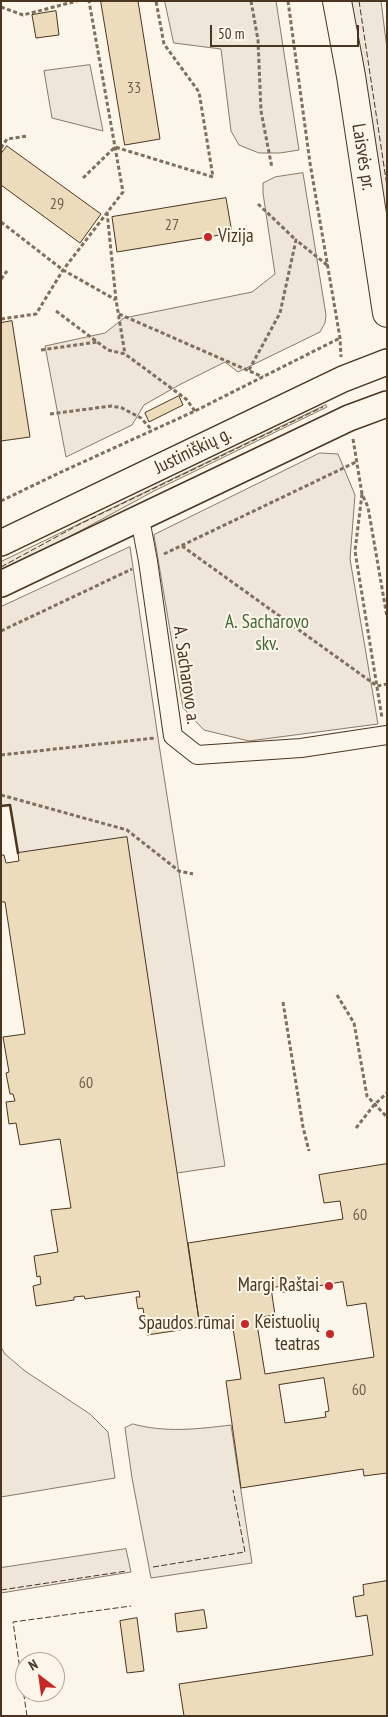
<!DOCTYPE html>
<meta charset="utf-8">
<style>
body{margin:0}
#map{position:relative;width:388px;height:1717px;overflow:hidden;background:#fbf6e9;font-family:"PT Sans Narrow",sans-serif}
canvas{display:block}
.frame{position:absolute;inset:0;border:2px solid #4a3520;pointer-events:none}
.north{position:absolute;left:15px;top:1652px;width:50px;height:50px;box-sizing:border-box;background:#fbf6e9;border:1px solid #b4a999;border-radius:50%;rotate:330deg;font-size:14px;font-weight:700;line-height:20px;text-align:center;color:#4a3520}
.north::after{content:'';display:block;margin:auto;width:18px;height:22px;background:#c62828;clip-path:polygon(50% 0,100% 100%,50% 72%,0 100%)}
.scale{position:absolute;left:210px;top:25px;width:149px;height:22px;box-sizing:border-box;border:2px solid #4a3520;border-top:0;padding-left:6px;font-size:15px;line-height:18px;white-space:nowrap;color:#4a3520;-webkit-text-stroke:4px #fbf6e9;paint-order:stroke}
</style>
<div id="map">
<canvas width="388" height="1717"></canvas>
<div class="frame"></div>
<div class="north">N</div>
<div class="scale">50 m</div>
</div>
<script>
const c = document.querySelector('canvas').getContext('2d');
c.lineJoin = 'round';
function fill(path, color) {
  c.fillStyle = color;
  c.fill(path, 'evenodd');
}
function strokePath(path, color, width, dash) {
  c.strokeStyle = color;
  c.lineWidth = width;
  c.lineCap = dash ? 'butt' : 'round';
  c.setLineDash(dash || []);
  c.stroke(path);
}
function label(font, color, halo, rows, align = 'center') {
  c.font = font + ' "PT Sans Narrow",sans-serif';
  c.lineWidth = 4;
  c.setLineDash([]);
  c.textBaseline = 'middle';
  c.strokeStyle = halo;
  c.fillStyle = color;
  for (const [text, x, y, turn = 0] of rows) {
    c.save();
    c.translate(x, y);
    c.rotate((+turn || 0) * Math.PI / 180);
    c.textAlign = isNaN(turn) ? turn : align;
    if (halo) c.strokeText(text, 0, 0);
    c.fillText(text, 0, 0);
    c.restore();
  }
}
const green = new Path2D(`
 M165 1H276L299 150 280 153H259L239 145 231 131 221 49 174 43Z
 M350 1H381L387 49V229Z
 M90 65 103 131 52 118 44 71Z
 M303 173 326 315 325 323 320 332 238 372 225 362 179 385 144 405 132 425 66 457 45 346 105 333 124 318 252 292 275 274 263 193V183L275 177Z
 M326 405 327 407 154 491 43 551 1 571V562Z
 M320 453 338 454 355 495 350 559 378 724 249 741 204 730 183 708 154 535Z
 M130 547 158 738 225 1166 177 1173 18 853 10 805 1 806V607Z
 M1 1347 5 1354 25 1371 90 1414 108 1432 115 1478 1 1497Z
 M133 1424C166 1433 198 1429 231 1425L252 1563 151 1578 132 1478 125 1428Z
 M126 1549 131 1572 1 1593V1568Z`);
fill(green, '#ede6d9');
strokePath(green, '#887966', 1);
const building = new Path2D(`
 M101 1H138L160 139 125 145Z
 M56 11 59 35 36 38 32 15Z
 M7 146 101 214 80 243 1 185V154Z
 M226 198 232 233 117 252 112 217Z
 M12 321 30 437 1 441V323Z
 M179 396 183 405 149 422 145 413Z
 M127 837 200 1327 147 1335 143 1308 138 1309 136 1297H140L139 1291 85 1299 84 1296 74 1297V1300L36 1306 33 1286 41 1284 40 1276 37 1277 34 1256 58 1252 51 1210 71 1208 60 1139 20 1145 16 1123 9 1124 6 1102 15 1101 13 1094H10L6 1073 9 1072 3 1037 25 1034 5 902H1V855H4L6 863 19 861 18 853Z
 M387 1164V1473L364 1476 363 1469 241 1488 226 1381 241 1379 232 1322 200 1327 188 1243 343 1219 340 1201 324 1203 319 1175ZM343 1282 347 1306 366 1303 374 1357 265 1374 256 1318 275 1315 271 1288 281 1286 282 1292ZM324 1378 329 1411 325 1412 326 1417 285 1423 279 1385Z
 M387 1581V1716H184L179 1684 373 1655 367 1615 356 1617 353 1597 364 1595 363 1585Z
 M204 1610 207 1628 177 1632 175 1614Z
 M137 1618 144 1671 127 1673 120 1621Z`);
fill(building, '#ecdcbc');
strokePath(building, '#4a3520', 1);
const minor = new Path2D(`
 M140 519 148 561 173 736 197 755 301 748 387 735`);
const secondary = new Path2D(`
 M1 543 343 379 387 362
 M1 584 349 418 387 404`);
const primary = new Path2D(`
 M337 1 351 76 387 313`);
strokePath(minor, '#4a3520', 20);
strokePath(secondary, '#4a3520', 28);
strokePath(primary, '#4a3520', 30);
strokePath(new Path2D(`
 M251 1 258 40 261 111 272 168
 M288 1 310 163 340 338 341 357
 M1 7 23 15 77 1
 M1 148 7 139 28 136
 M83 178 115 147 213 177 199 92 164 44 156 1
 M258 204 296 240
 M107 212 116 300 125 354
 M1 222 63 270 116 300
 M1 279 7 271
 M56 311 108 350 125 354 186 399 195 411
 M119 314 263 377
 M1 319 36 314 63 270 123 192 89 1
 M41 350 97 342
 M249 370 280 313 296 240 327 265
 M50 414 111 406 122 408 141 418 152 430
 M353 439 362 494 368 507 387 617
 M362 494 355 551 382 718
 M1 501 59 473 195 411 340 338
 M182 546 377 686 387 684
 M164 554 356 462
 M1 631 132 569
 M1 755 155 738
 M1 795 127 830 179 871 193 874
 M337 995 354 1023 367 1096 387 1117
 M283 1002 303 1127 309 1151
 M356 1128 374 1105 387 1093`), '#7f6f5c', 3, [4, 2.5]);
strokePath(minor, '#fbf6e9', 18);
strokePath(secondary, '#fbf6e9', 25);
strokePath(primary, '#fbf6e9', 28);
strokePath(new Path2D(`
 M359 1 387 186
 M1 567 80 524 323 407
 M153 1567 245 1552 233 1490
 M1 1590 127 1571
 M27 1716 13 1622 131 1606`), '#4a3520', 1, [6, 2.5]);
strokePath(new Path2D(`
 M1 806 10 805 18 853`), '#4a3520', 2.5);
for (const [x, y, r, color] of [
 [208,237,5,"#c62828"],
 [329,1286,5,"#c62828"],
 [245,1324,5,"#c62828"],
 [330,1334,5,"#c62828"]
]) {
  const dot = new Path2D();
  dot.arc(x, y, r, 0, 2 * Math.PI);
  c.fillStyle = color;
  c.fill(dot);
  strokePath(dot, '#fbf6e9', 2);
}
label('16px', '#725f47', null, [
 ["33",134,88],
 ["29",57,204],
 ["27",172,225],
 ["60",86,1083],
 ["60",360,1215],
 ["60",359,1390]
]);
label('19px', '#4a3520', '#fbf6e9', [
 ["Laisvės pr.",363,157,81],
 ["Justiniškių g.",193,451,-26],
 ["A. Sacharovo a.",186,675,82]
]);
label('19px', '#4a3520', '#fbf6e9', [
 ["Vizija",218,237,"left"],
 ["Margi Raštai",319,1286],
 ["Keistuolių",320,1323],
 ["teatras",320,1345],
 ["Spaudos rūmai",235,1324]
], 'right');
label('19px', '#436837', '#fbf6e9', [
 ["A. Sacharovo",267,623],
 ["skv.",267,645]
]);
</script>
